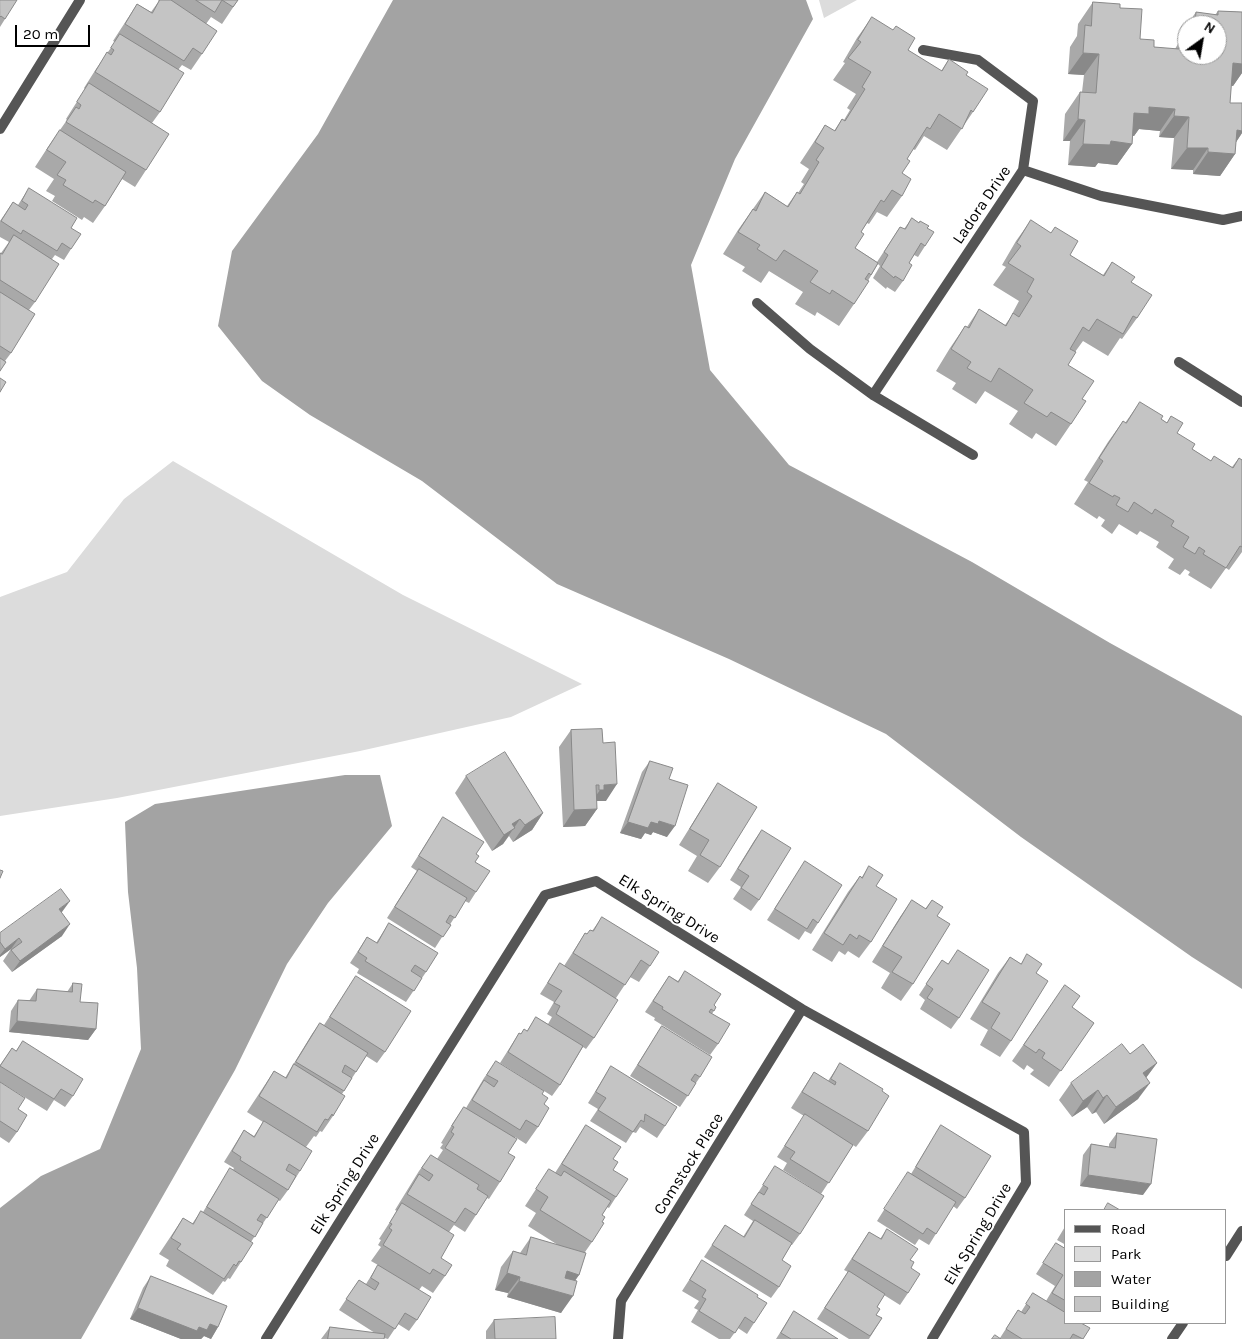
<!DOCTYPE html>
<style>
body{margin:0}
#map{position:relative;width:1242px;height:1339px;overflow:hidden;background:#fff;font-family:Karla,sans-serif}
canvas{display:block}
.legend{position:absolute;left:1064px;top:1209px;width:162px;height:115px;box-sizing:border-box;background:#fff;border:1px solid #999;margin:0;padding:6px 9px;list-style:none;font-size:15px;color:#000}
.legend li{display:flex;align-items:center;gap:10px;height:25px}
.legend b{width:25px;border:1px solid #999}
.north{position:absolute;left:1177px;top:15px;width:50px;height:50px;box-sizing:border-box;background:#fff;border:1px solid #999;border-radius:50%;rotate:32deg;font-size:14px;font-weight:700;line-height:20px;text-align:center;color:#000}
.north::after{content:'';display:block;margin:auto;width:18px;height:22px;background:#000;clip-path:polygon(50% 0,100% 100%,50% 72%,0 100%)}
.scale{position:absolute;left:15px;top:25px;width:75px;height:22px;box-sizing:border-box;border:2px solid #000;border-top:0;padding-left:6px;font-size:15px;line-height:18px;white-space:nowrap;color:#000;-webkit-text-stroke:4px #fff;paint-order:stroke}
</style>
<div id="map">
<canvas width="1242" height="1339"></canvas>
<ul class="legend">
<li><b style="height:6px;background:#555"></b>Road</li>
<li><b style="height:14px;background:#dcdcdc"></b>Park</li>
<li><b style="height:14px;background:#a3a3a3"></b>Water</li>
<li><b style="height:14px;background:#c4c4c4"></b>Building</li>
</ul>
<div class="north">N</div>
<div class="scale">20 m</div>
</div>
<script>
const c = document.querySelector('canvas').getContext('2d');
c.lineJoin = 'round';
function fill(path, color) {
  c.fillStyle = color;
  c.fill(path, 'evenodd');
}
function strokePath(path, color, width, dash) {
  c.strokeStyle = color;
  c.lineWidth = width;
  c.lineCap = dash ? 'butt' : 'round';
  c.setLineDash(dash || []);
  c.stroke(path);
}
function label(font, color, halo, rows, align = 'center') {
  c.font = font + ' Karla,sans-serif';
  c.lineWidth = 4;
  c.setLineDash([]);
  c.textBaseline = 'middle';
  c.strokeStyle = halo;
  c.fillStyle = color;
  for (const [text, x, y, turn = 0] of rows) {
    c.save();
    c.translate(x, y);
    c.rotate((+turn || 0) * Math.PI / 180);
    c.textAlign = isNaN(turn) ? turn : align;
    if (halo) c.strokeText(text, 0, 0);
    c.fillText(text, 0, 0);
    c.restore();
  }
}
fill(new Path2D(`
 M819 0H857L824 18Z
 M173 461 403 595 582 684 511 717 360 751 117 798 0 816V597L67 572 124 499Z`), '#dcdcdc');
fill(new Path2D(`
 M393 0H806L813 19 735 159 691 265 710 370 789 465 972 562 1110 643 1242 716V989L1192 957 1021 837 886 734 729 659 557 584 422 481 310 415 262 381 218 326 232 251 318 134Z
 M345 775H380L392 826 328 903 287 964 235 1070 81 1339H0V1208L41 1176 100 1149 141 1049 137 968 128 892 125 822 155 804Z`), '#a3a3a3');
strokePath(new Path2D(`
 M923 50 978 60 1033 101 1023 170
 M0 129 80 0
 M757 303 810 349 873 395 973 455
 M1179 362 1242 402
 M873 395 1023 170 1101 196 1223 220 1242 216
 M1226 1256 1242 1231
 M266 1339 545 895 596 881 802 1009 1024 1132 1026 1183 932 1339
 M618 1339 621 1301 802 1009
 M1172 1339 1183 1323`), '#555', 10);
fill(new Path2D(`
 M0 0 5 19 0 27Z
 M158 0H238L222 24 211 17 206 24 202 54 191 70 182 65 178 70 160 112 152 123 146 170 135 187 122 179 105 206 93 223 84 217 82 220 52 201 55 196 46 191 54 179 35 167 48 147 67 120 66 119 85 89 84 88 96 69 115 42 113 41 137 4 151 12 159 1Z
 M1093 2 1120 8 1140 39 1154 47 1175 49 1179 42H1180L1181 34 1187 26V55L1217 25H1187L1196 12 1215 15 1218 11 1242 12V73L1233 86 1231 85 1230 103H1242V133L1236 142 1235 154 1220 176 1193 174V170L1171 169 1174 138 1159 137 1160 131 1139 129 1134 136 1133 135 1132 144 1117 165 1098 163 1095 167 1068 165 1070 141H1063L1065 114 1080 92H1082L1084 75 1068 74 1070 47 1077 36 1078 24Z
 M872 17 908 50 941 71 949 59 966 75 973 112 947 150 924 136 915 150 913 149 907 159 902 173V196L887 217 877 212 869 224 867 223 861 232 855 248 877 262 900 227 904 229 912 218 927 228 925 246 918 257 914 255 909 263 903 281 895 292 887 287 886 289 873 278 880 266 878 264 854 304 839 326 817 312 815 316 795 304 803 292 769 271 761 283 742 271 745 267 723 254 738 230 765 192 787 206 797 192 798 193 804 184 801 182 809 169 800 163 825 125 834 131 842 119 844 120 850 110 847 108 856 94 833 80 845 63 843 62 857 38Z
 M29 188 71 228V249L64 260 55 255 52 259 35 302 29 310 11 353 5 361 0 371V253H1L9 242 0 237V221L13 202 18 205Z
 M1031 220 1070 255 1103 275 1112 262 1131 282 1137 318 1122 339 1120 338 1108 356 1083 341 1075 352 1068 365 1082 399 1071 424 1056 446 1036 433 1032 439 1009 424 1018 411 985 391 976 404 952 389 956 383 936 371 950 348 965 326 967 327 979 309 1005 325 1013 314H1012L1019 301 993 285 1006 267 1002 265 1016 241Z
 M1140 402 1161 419 1167 423 1171 416 1177 433 1192 449 1211 461 1232 467 1239 458 1242 460V552L1229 570 1226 568 1211 589 1188 575 1190 572 1185 569 1180 575 1168 568 1174 559 1156 547 1159 542 1140 531 1137 535 1119 524 1112 534 1101 526 1105 520 1099 516 1097 519 1074 504 1088 482 1084 480 1108 442 1123 421 1125 423Z
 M602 729 606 801H596L597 809 585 826 563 827 559 747 571 730Z
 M650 761 669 779 667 837 653 832 651 835 645 833 641 839 620 833 642 772Z
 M466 776 543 813 532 830 513 842 509 836 503 844 492 851 455 793Z
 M718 783 720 867 708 883 688 871 697 856 679 845 707 800Z
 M443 817 476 854 475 862 476 892 469 903 465 901 435 948 387 918 417 871 411 867Z
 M762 830 759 900 751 911 733 899 741 887 730 880 754 841Z
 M805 861 818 923 811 934 805 931 799 940 767 920Z
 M869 866 876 886 871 942 859 958 848 951 845 955 839 951 832 962 812 950 848 892 860 876 862 877Z
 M912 900 925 909 932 900 937 916 913 984 901 1001 881 988 890 973 872 962 900 917Z
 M61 912 62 936 12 972 3 961 11 949 0 957V933Z
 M602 917 650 966 639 982 630 977 616 998 594 1038 586 1049 583 1047 560 1085 552 1096 500 1063 519 1033 521 1034 527 1031 536 1017 548 1024 552 1017 547 1014 554 1002 540 994 560 963 564 966 585 933 587 934 592 931Z
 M389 923 426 972 406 1002 357 973 359 969 350 963 367 937 376 943Z
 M958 950 959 1018 951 1029 920 1009 925 1000 919 995 942 960 948 964Z
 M1027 954 1036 973 1011 1041 1000 1057 980 1045 988 1030 970 1019 998 973 1010 957 1021 964Z
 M685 971 714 1005 716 1007 712 1014 718 1044 710 1055 654 1020 655 1018 645 1012 669 976 678 981Z
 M356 976 385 1052 377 1063 366 1056 342 1094 333 1116 322 1132 320 1131 316 1137 314 1136 306 1147 300 1171 288 1190 280 1201 278 1200 251 1242 241 1262 230 1279 228 1278 225 1282 223 1281 213 1295 166 1266 169 1260 159 1254 183 1218 192 1224 201 1211 203 1212 230 1168 233 1170 234 1168 224 1162 244 1130 254 1136 263 1122 247 1112 274 1071 285 1078 312 1034 320 1023 324 1025Z
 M73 983 80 1002 96 1029 88 1040 9 1032 11 1011 18 1000 29 1001 37 989 67 992Z
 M1065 985 1072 1007 1094 1023 1049 1087 1030 1074 1034 1070 1027 1065 1024 1070 1012 1061Z
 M662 1026 700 1077 680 1107 630 1076Z
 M23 1041 73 1096 65 1107 54 1100 47 1111 0 1082V1065L12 1048 16 1051Z
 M1130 1054 1157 1063 1146 1078 1138 1099 1104 1124 1096 1112 1092 1114 1087 1107 1072 1117 1059 1100 1071 1083Z
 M496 1061 542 1094 544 1104 538 1127 526 1144 515 1137V1138L508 1153 500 1182 489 1199 487 1198 465 1232 454 1225 449 1232 441 1258 445 1276 433 1293 422 1286 419 1290 417 1320 409 1331 398 1324 388 1339 384 1338V1339H321L330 1327 375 1333 339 1310 359 1280 366 1284 378 1265 371 1261 381 1247 378 1245 381 1240 379 1239 397 1211 395 1210 419 1171 431 1155 437 1159 443 1150 440 1148 443 1144 441 1143 453 1123 464 1107 466 1108 484 1078Z
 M840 1063 882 1091 868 1131 856 1147 853 1145 821 1194 783 1170 787 1163 777 1157 804 1116 791 1108 803 1089 814 1072 828 1081Z
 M611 1066 665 1126 657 1138 640 1127 636 1133 633 1132 626 1143 590 1121 598 1109 588 1103Z
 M0 1082 18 1109 17 1132 9 1143 0 1137Z
 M586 1125 613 1159V1170L616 1197 609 1208 607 1207 602 1215V1222L592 1242 585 1252 579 1275 575 1280 561 1313 507 1297 508 1293 495 1290 501 1267 513 1251 520 1253 531 1237 558 1245 528 1226 536 1213 525 1206 549 1169 555 1173Z
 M941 1125 965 1198 957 1209 953 1206 929 1245 919 1239 915 1245 877 1221 908 1172 911 1174Z
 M1117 1133 1143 1195 1080 1186 1083 1155 1091 1144 1109 1147V1144Z
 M775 1166 800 1234 792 1245H791L782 1260 779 1287 771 1298 704 1257 725 1225 743 1237 753 1221 744 1215Z
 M1066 1225V1245L1057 1240Z
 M887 1229 910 1260 911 1268 908 1293 900 1305 884 1295 877 1307 876 1315 882 1318 869 1339H849L817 1319 848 1272 844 1270 869 1232 880 1239Z
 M1056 1243 1066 1249V1323H1085L1084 1324 1083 1339H992L1000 1338 1018 1310 1021 1312 1033 1293 1046 1301 1055 1286 1036 1274Z
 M702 1260 757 1297 754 1323 747 1334 738 1328 730 1339H719L691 1322 698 1310 694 1308 699 1301 682 1291Z
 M151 1276 218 1327 211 1339 204 1336 201 1339H181L130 1319 143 1288Z
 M794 1311 838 1339H776Z
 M494 1320 556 1339H486V1331Z`), '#a9a9a9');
fill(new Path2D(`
 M1083 53 1099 54 1084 75 1068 74Z
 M1233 63 1242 64V73L1233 86 1218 84Z
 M1149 107 1175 109 1160 131 1139 129 1134 136 1119 134 1134 113Z
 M1174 116 1189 117 1174 138 1159 137Z
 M1078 119 1085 120 1070 141H1063Z
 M1237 130 1242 131V133L1229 153Z
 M1111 141 1132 144 1117 165 1098 163 1095 167 1068 165 1083 144Z
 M1187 148H1208L1193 170 1171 169Z
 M1208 152 1235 154 1220 176 1193 174Z
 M617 784 606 801H595L588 806 604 785Z
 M597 809 585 826 563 827 574 810Z
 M543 813 532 830 513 842 525 825Z
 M520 819 503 844 492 851 512 824Z
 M659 821 675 826 667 837 653 832 651 835 645 833 641 839 620 833 628 822H651Z
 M70 901 62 912 51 920 59 909Z
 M70 924 62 936 12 972 20 961Z
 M19 938 11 949 0 957V955L5 949Z
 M17 1021 96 1029 88 1040 9 1032Z
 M1157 1063 1145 1079 1143 1073Z
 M1150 1083 1138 1099 1104 1124 1116 1107Z
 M1098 1090 1087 1107 1072 1117 1083 1101Z
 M1107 1095 1096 1112 1092 1114 1103 1098Z
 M1088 1175 1151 1184 1143 1195 1080 1186Z
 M567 1271 579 1275 568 1291 556 1287Z
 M507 1273 520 1277 508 1293 495 1290Z
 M519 1281 573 1296 561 1313 507 1297Z
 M138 1308 199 1327 210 1324 218 1327 211 1339 204 1336 201 1339H181L130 1319Z`), '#898989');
const building = new Path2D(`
 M0 0H17L5 19 1 16 0 17Z
 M160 0H171L217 31 202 54 193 48 184 61 125 24 137 4 152 13Z
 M196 0H238L233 7 222 0 215 12Z
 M1093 2 1120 4V8L1142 9 1140 39 1154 40V47L1179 49V42L1187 43V55H1217V25H1195L1196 12 1218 15V11L1242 12V64L1233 63 1230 103H1242V131L1237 130 1235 154 1208 152V148H1187L1189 117 1174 116 1175 109 1149 107V114L1134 113 1132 144 1111 141 1110 145 1083 144 1085 120 1078 119 1080 92 1096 93 1099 54 1083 53 1085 25 1091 26Z
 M872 17 893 30 896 26 915 38 908 50 942 71 949 59 968 72 966 75 988 89 973 112 971 110 962 129 939 114 930 129 927 127 907 159 910 161 902 173 911 179 902 196 892 190 884 202 881 200 861 232 864 234 855 248 878 263 871 275 869 273 865 279 869 281 854 304 832 290 830 294 810 282 818 271 784 250 776 261 757 249 760 245 738 232 753 209 756 211 765 192 788 207 797 192 800 194 819 162 816 160 824 148 815 142 825 125 835 131 842 119 845 121 865 89 862 87 871 72 848 58 861 42 858 40Z
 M120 34 184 73 160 112 95 72 107 52 111 55 114 50 111 48Z
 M89 83 169 134 146 170 66 122 76 107 79 109 81 105 77 102Z
 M60 130 126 172 105 206 95 200 93 203 63 185 66 180 57 175 66 162 47 150Z
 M29 188 77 218 71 228 81 234 71 249 62 243 57 251 23 230 21 234 1 221 13 202 25 210 28 205 22 201Z
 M912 218 919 223 920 221 929 226 927 228 934 232 925 246 921 243 909 263 912 265 903 281 895 276 894 278 881 267 888 255 884 252 900 227 905 229Z
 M1031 220 1051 233 1055 227 1078 241 1070 255 1104 276 1112 262 1135 277 1131 282 1152 295 1137 318 1133 316 1123 334 1097 319 1089 331 1083 327 1070 349 1076 352 1068 365 1094 381 1082 399 1086 401 1071 424 1051 412 1047 417 1024 403 1033 390 999 368 991 382 967 368 971 362 951 349 965 326 969 328 979 309 1006 326 1013 313 1019 317 1032 296 1027 292 1034 279 1008 263 1021 246 1017 243Z
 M14 235 59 264 35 302 0 280V253L2 254Z
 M0 292 35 314 11 353 0 346Z
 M0 358 6 362 0 371Z
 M0 378 6 382 0 392Z
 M1140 402 1163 416 1161 419 1167 423 1171 416 1183 423 1177 433 1195 444 1192 449 1211 461 1214 456 1233 468 1239 458 1242 460V547L1240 546 1226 568 1203 554 1205 551 1199 547 1195 554 1183 547 1189 537 1171 526 1174 521 1155 509 1152 514 1134 502 1128 512 1116 505 1120 498 1114 495 1113 497 1089 483 1103 461 1099 458 1123 421 1126 423Z
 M602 729 603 743 615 742 617 784 604 785V790H599V785H596L597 809 574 810 571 730Z
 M505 752 543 813 525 825 520 819 512 824 515 828 504 835 466 776Z
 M650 761 673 768 669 779 688 785 675 826 659 821 658 824 651 822 648 828 628 822Z
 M718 783 757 807 720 867 700 855 709 840 690 829Z
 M443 817 484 842 476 854 479 856 475 862 490 871 476 892 419 856Z
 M762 830 791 848 759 900 741 888 749 876 738 869Z
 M805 861 842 885 818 923 813 919 807 929 775 909Z
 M869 866 883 875 876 886 897 899 871 942 859 935 857 939 850 934 843 945 824 933 860 876 862 878Z
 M419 869 467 898 455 918 450 915 446 922 451 925 443 937 395 907Z
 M0 870 3 871 0 878Z
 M61 889 70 901 59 909 70 924 20 961 11 950 22 942 19 938 5 949 0 942V933Z
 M912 900 926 909 932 900 943 907 937 916 950 924 913 984 892 972 902 957 883 946Z
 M602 917 659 952 650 966 641 960 625 985 573 953 585 933 587 934 590 930 593 931Z
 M389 923 438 953 426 972 415 965 411 971 422 978 414 991 365 961 367 958 358 952 367 937 377 943Z
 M958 950 989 970 959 1018 927 998 933 989 926 984 942 960 948 964Z
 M1027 954 1042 964 1036 973 1048 981 1011 1041 991 1028 1000 1013 982 1002 1010 957 1021 964Z
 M560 963 618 1000 594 1038 556 1014 560 1006 554 1003 562 991 548 983Z
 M685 971 721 994 714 1005 716 1007 714 1011 711 1009 709 1012 730 1024 718 1044 662 1009 663 1007 653 1001 669 976 678 982Z
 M356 976 411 1011 385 1052 330 1017Z
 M73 983 82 984 80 1002 98 1003 96 1029 17 1021 18 1000 36 1001 37 989 72 992Z
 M1065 985 1080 996 1072 1007 1094 1023 1061 1071 1042 1058 1045 1053 1039 1049 1036 1053 1024 1045Z
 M536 1017 583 1046 560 1085 508 1052 519 1033 521 1034 524 1029 527 1031Z
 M320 1023 368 1053 356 1072 345 1065 342 1072 352 1078 344 1091 296 1062Z
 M662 1026 712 1057 700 1077 695 1074 691 1080 696 1083 688 1096 638 1065Z
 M23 1041 83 1079 73 1096 61 1089 54 1099 0 1066 12 1048 16 1051Z
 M1122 1044 1130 1054 1143 1044 1157 1063 1143 1073 1150 1083 1116 1107 1107 1095 1103 1098 1098 1090 1083 1101 1071 1083Z
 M496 1061 544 1091 542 1094 548 1098 544 1104 549 1108 538 1127 526 1120 520 1130 472 1100 484 1080 494 1087 498 1081 487 1075Z
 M840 1063 883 1089 882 1091 889 1096 868 1131 802 1092 814 1072 835 1085 836 1082 831 1079Z
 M294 1064 345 1096 333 1116 332 1114 328 1120 325 1119 317 1132 259 1096 274 1071 286 1078Z
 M611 1066 677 1107 665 1126 645 1114 644 1122 641 1120 633 1132 598 1110 606 1098 596 1092Z
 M0 1082 25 1098 18 1109 27 1115 17 1132 0 1121Z
 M464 1107 517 1139 508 1153 515 1157 500 1182 445 1148 454 1134 451 1132 454 1127 452 1126Z
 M805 1114 853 1145 829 1183 790 1159 795 1152 785 1146Z
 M264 1121 312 1151 300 1171 289 1164 286 1170 296 1176 288 1190 240 1160 241 1157 232 1151 244 1130 254 1137Z
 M586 1125 621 1147 613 1159 618 1162 613 1170 628 1179 616 1197 562 1164Z
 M941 1125 991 1156 965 1198 916 1167Z
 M1117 1133 1157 1139 1151 1184 1088 1175 1091 1144 1115 1148Z
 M431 1155 479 1185 477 1189 488 1196 476 1215 465 1208 455 1223 407 1194 419 1174 429 1181 433 1175 422 1168Z
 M775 1166 824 1196 800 1234 751 1204 759 1192 764 1195 768 1188 763 1185Z
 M230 1168 279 1199 267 1218 261 1214 257 1220 263 1223 255 1237 207 1207Z
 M549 1169 561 1176 564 1171 611 1201 602 1215 605 1217 602 1222 604 1223 592 1242 540 1210 548 1197 536 1189Z
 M908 1172 956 1202 936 1234 927 1228 923 1234 884 1209Z
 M402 1203 454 1235 441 1258 452 1265 445 1276 433 1269 430 1274 383 1245 392 1230 389 1228 392 1224 390 1223Z
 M1108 1203 1120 1210H1104Z
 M201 1211 253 1243 241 1262 239 1261 236 1266 234 1264 224 1279 177 1249 181 1244 171 1238 183 1218 193 1224Z
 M755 1220 792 1243 782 1260 791 1266 779 1287 712 1245 725 1225 744 1237Z
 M887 1229 918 1249 910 1260 914 1262 911 1268 920 1274 908 1293 852 1259 869 1232 881 1239Z
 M531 1237 586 1253 579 1275 567 1271 565 1278 577 1281 573 1296 519 1281 520 1277 507 1273 513 1251 526 1255Z
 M1056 1243 1066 1249V1301L1052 1293 1063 1275 1043 1263Z
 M702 1260 758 1295 757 1297 767 1303 754 1323 745 1317 735 1333 699 1311 706 1299 702 1297 706 1290 690 1280Z
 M378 1265 431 1297 417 1320 405 1313 395 1329 346 1299 359 1280 375 1290 379 1283 371 1278Z
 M849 1271 885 1294 877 1307 880 1309 876 1315 882 1318 870 1336 825 1308Z
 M151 1276 227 1306 218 1327 210 1324 207 1330 199 1327 197 1331 138 1308Z
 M1033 1293 1066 1313V1323H1081L1090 1328 1083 1339 1073 1334 1070 1339H1022L1006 1329 1018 1310 1025 1314 1030 1307 1026 1304Z
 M794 1311 838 1339H791L781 1333Z
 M555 1317 556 1339H495L494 1320Z
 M330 1327 385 1334 384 1339H328Z
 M995 1335 1001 1339H992Z`);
fill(building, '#c4c4c4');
strokePath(building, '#898989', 1);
label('16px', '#000', '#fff', [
 ["Ladora Drive",982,205,-56],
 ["Elk Spring Drive",669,909,32],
 ["Comstock Place",689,1164,-58],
 ["Elk Spring Drive",345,1184,-58],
 ["Elk Spring Drive",978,1234,-59]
]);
</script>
